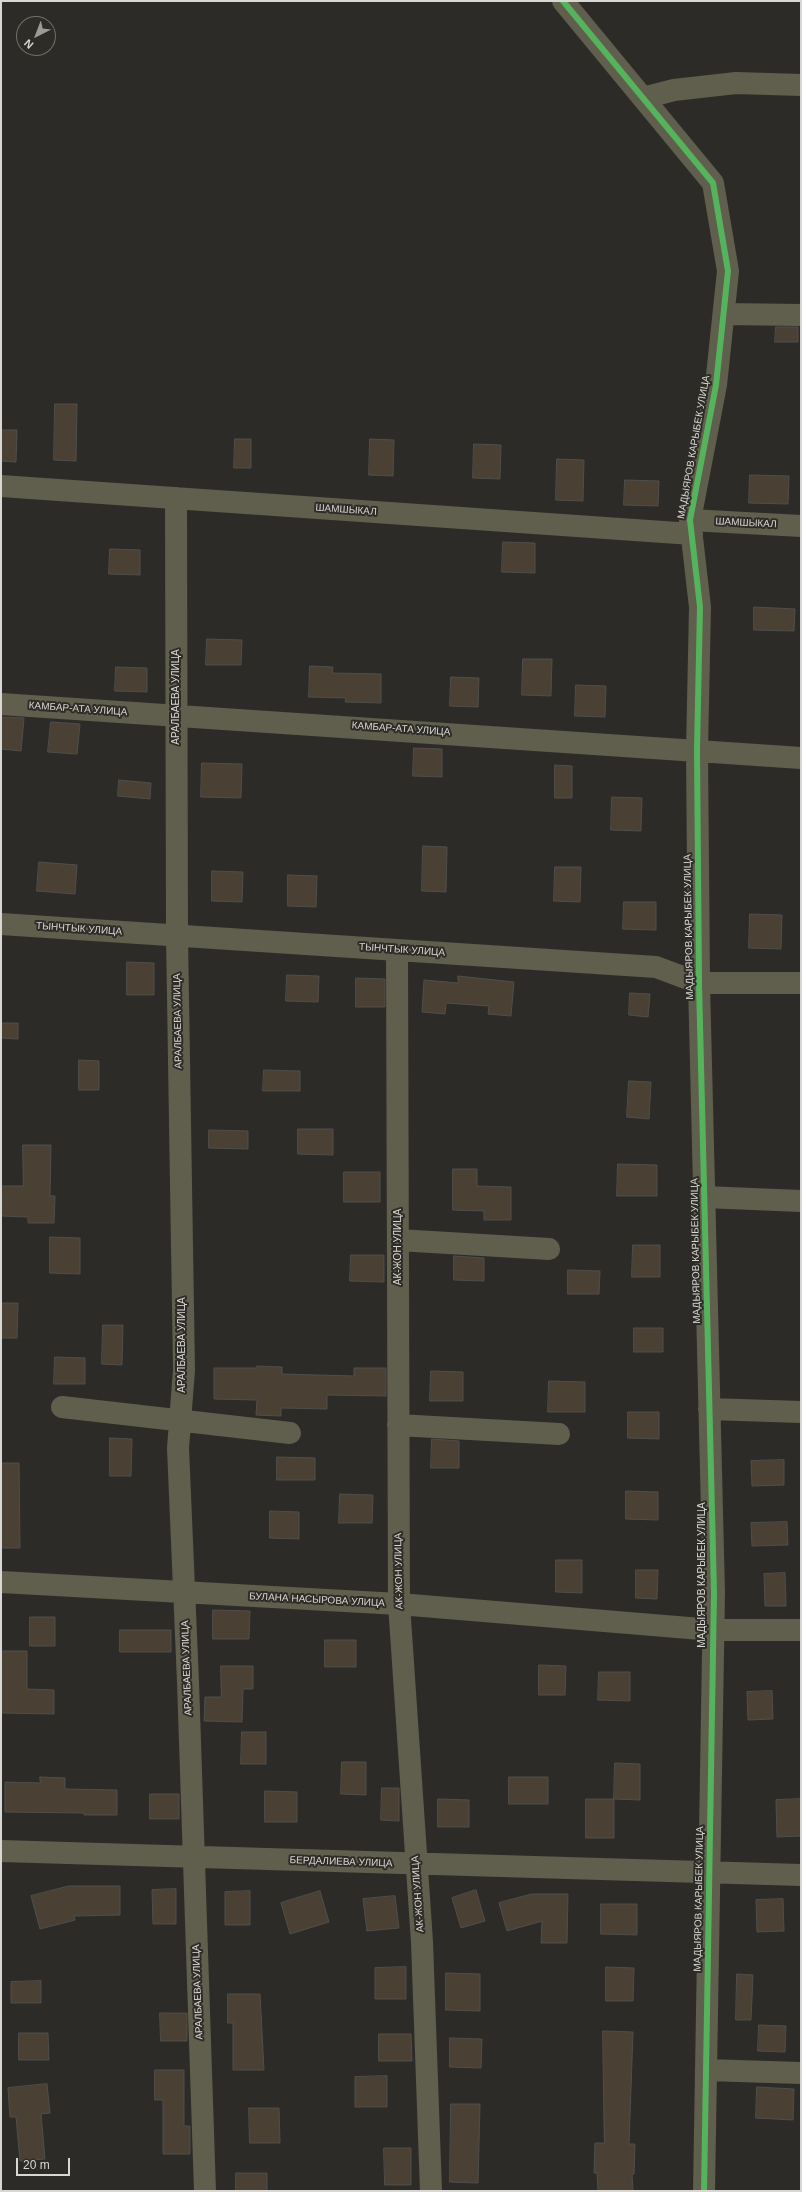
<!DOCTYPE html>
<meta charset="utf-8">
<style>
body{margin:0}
#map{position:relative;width:802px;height:2192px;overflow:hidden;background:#2d2b28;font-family:Arial,sans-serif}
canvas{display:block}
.frame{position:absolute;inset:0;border:2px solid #d8d7d3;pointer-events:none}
.north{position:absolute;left:16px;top:16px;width:40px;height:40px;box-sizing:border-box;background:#2e2c27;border:1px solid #72706c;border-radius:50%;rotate:222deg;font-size:11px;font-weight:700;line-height:16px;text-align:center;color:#d8d7d3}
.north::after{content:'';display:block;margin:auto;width:14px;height:18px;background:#9c9b97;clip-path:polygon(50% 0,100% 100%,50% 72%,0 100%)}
.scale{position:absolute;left:16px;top:2158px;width:54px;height:18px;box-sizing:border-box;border:2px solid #d8d7d3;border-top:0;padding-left:5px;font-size:12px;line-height:14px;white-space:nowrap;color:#d8d7d3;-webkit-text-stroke:3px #2e2c27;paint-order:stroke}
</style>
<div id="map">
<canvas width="802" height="2192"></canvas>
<div class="frame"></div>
<div class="north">N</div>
<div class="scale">20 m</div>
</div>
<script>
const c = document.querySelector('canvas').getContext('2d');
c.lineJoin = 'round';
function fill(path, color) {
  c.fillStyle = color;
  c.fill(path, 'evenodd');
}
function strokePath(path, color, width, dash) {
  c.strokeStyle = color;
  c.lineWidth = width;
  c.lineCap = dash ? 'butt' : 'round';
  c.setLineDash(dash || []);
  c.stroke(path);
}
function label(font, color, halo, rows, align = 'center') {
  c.font = font + ' Arial,sans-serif';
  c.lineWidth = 4;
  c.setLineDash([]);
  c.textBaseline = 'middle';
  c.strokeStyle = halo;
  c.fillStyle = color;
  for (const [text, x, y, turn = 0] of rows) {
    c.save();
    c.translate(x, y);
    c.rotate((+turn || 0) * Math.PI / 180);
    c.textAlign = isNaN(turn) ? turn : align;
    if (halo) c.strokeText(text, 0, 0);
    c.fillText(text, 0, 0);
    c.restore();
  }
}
const building = new Path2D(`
 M776 327H798V342H775Z
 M55 404H77L76 461 54 460Z
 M1 430H17L16 462 1 461Z
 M235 439H251V468H234Z
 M370 439 394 440 393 476 369 475Z
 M474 444 501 445 500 479 473 478Z
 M557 459 584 460 583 501 556 500Z
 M750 475 789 476 788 504 749 503Z
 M625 480 659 481 658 506 624 505Z
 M503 542 535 543V573L502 572Z
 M110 549 140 550V575L109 574Z
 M754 607 795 609 794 631 754 630Z
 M207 639 242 640 241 665H206Z
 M523 659H552L551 696 522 695Z
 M310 666 333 667 332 673 381 674V703L345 702 346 698 309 697Z
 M116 667 147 668V692L115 691Z
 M451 677 479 678 478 707 450 706Z
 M576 685 606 686 605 717 575 716Z
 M1 717 24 718 21 751 1 749Z
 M51 722 80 724 77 754 48 752Z
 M414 748 442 749V777L413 776Z
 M202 763 242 764 241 798 201 797Z
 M555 765 572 766V798H555Z
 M119 780 151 783 150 799 118 796Z
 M612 797 642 798 641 831 611 830Z
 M423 846 447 847 446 892 422 891Z
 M39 862 77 865 75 894 37 891Z
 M555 867H581L580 902 554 901Z
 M212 871 243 872 242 902 212 901Z
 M288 875 317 876 316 907 288 906Z
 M624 902H656V930L623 929Z
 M750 914 782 915 781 949 749 948Z
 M127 962 154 963V995H127Z
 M287 975 319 976 318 1002 286 1001Z
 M458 976 514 982 511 1016 488 1014 489 1006 446 1003 445 1014 422 1012 424 980 458 983Z
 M356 978 385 979V1007H356Z
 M630 993 650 994 648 1017 629 1015Z
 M1 1023H18V1039L1 1038Z
 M79 1060 99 1061V1090H79Z
 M264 1070 300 1071V1091H263Z
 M629 1081 651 1082 649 1119 627 1117Z
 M298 1129H333V1155L298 1154Z
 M209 1130 248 1131V1149L209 1148Z
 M23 1145H51L50 1196H55L54 1223H28V1217L1 1216V1186H23Z
 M618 1164 657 1165V1196H617Z
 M453 1169H477V1186L511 1187V1220H484V1211L453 1210Z
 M344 1172H380V1202H344Z
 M50 1237 80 1238V1274L50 1273Z
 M633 1245H660V1277H632Z
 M351 1255H384V1282L350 1281Z
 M454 1256 484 1258V1281L454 1280Z
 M568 1270 600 1271 599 1294H568Z
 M1 1303H18L17 1338H1Z
 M103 1325H123L122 1365 102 1364Z
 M634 1328H663V1352H634Z
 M55 1357 85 1358V1384H54Z
 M257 1366 282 1367V1374L354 1376V1368H386V1396L327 1395V1409L281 1408V1416L256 1415 257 1400 214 1399V1368H257Z
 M431 1371 463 1372V1401H430Z
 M549 1381 585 1382V1412H548Z
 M628 1412H659V1439L628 1438Z
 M110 1438 132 1439 131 1476H110Z
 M432 1439 459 1441V1468H431Z
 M277 1457 315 1458V1480H277Z
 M784 1460V1485L752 1486 751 1461Z
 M1 1463H19L20 1548H1Z
 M626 1491 658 1492V1520L626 1519Z
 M340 1494 373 1495 372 1523H339Z
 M270 1511 299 1512V1539L270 1538Z
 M787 1522 788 1545 752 1546 751 1523Z
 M556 1560H582V1593L556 1592Z
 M636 1570H658L657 1599 636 1598Z
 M785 1573 786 1606H765L764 1574Z
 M213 1610 250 1611 249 1639H213Z
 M30 1617H55V1646H30Z
 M120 1630H171V1652H120Z
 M325 1640H356V1667H325Z
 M1 1651H27V1689L54 1690V1714L1 1713Z
 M539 1665 566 1666 565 1695H539Z
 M221 1666H253V1689H243L242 1722 204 1721 205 1697H221Z
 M599 1672H630V1701L598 1700Z
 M772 1691 773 1719 748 1720 747 1692Z
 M242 1732H266V1764H241Z
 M342 1762H366V1795L341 1794Z
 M615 1763 640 1764V1800L614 1799Z
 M40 1777 65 1778V1789L117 1790V1815H84V1813L5 1812V1782L40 1783Z
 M509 1777H548V1804H509Z
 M382 1788H399V1821L381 1820Z
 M265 1791 297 1792V1822H265Z
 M150 1794H179V1819H150Z
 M438 1799 469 1800V1827H438Z
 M586 1799H614V1838H586Z
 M801 1799V1836L777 1837 776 1800Z
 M69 1886H120V1915L74 1916 75 1920 40 1929 31 1896Z
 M176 1889V1924H153L152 1890Z
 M476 1890 485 1921 461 1928 452 1898Z
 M250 1891V1925H225V1892Z
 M320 1891 329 1922 290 1934 281 1903Z
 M532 1894H568L567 1943H541L542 1921 507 1931 499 1903Z
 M395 1896 399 1928 367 1931 363 1899Z
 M783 1899 784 1931 757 1932 756 1900Z
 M601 1904H637V1935L601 1934Z
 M406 1967V1999H375V1968Z
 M606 1967 634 1968 633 2001H606Z
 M446 1973 480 1974V2011L446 2010Z
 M737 1974 753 1975 751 2020H736Z
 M41 1981V2003H11V1982Z
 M228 1994H260L264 2070H233V2023H228Z
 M160 2013H187V2041H161Z
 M759 2025 786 2026 785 2052 758 2051Z
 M603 2031 633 2032 629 2144H635L634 2174H632L633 2191H598L597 2173H594L595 2143H604Z
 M19 2033H48L49 2060H19Z
 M379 2034H411L412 2061H379Z
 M450 2038 482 2039 481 2068 450 2067Z
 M155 2070H184V2126H190V2154H163V2100H155Z
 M387 2076V2107H355V2077Z
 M47 2084 50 2113 41 2114 45 2159 20 2161 16 2117H10L8 2088Z
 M757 2087 794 2089 793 2120 756 2118Z
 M451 2104H480L478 2183 450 2182Z
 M249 2108H279L280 2143H250Z
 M384 2148H411V2185H385Z
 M236 2173H267V2191H236Z`);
fill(building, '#4a4134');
strokePath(building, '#504e4c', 1);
strokePath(new Path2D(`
 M563 1 713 183 728 271 716 385 690 520 700 607 697 750 699 983 714 1593 704 2191
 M643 98 674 90 736 83 801 85
 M724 314 801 315
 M1 486 692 534
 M176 498 177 936 184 1370 178 1448 188 1682 205 2191
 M690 520 801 526
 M1 704 801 758
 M1 924 656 967 699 983H801
 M397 950 399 1604 422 1942 431 2191
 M704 1197 801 1201
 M398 1240 549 1249
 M62 1407 290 1433
 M709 1409 801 1412
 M398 1425 559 1434
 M1 1582 399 1604 713 1630H801
 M1 1851 801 1875
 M706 2070 801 2073`), '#605e4d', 22);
strokePath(new Path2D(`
 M563 1 713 183 728 271 716 385 690 520 700 607 697 750 699 983 714 1593 704 2191`), '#56b35d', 6);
label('10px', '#d8d7d3', '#2e2c27', [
 ["МАДЫЯРОВ КАРЫБЕК УЛИЦА",694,447,-80],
 ["ШАМШЫКАЛ",346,510,4],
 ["ШАМШЫКАЛ",746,523,3],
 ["АРАЛБАЕВА УЛИЦА",176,697,-90],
 ["КАМБАР-АТА УЛИЦА",78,709,4],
 ["КАМБАР-АТА УЛИЦА",401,729,4],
 ["МАДЫЯРОВ КАРЫБЕК УЛИЦА",689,927,-91],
 ["ТЫНЧТЫК УЛИЦА",79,929,4],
 ["ТЫНЧТЫК УЛИЦА",402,950,4],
 ["АРАЛБАЕВА УЛИЦА",178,1021,-91],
 ["АК-ЖОН УЛИЦА",398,1247,-90],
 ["МАДЫЯРОВ КАРЫБЕК УЛИЦА",696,1251,-91],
 ["АРАЛБАЕВА УЛИЦА",182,1345,-90],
 ["АК-ЖОН УЛИЦА",399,1571,-91],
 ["МАДЫЯРОВ КАРЫБЕК УЛИЦА",702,1575,-90],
 ["БУЛАНА НАСЫРОВА УЛИЦА",317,1600,3],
 ["АРАЛБАЕВА УЛИЦА",187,1668,-92],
 ["БЕРДАЛИЕВА УЛИЦА",341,1862,2],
 ["АК-ЖОН УЛИЦА",418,1894,-94],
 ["МАДЫЯРОВ КАРЫБЕК УЛИЦА",699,1899,-89],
 ["АРАЛБАЕВА УЛИЦА",198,1992,-92]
]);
</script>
